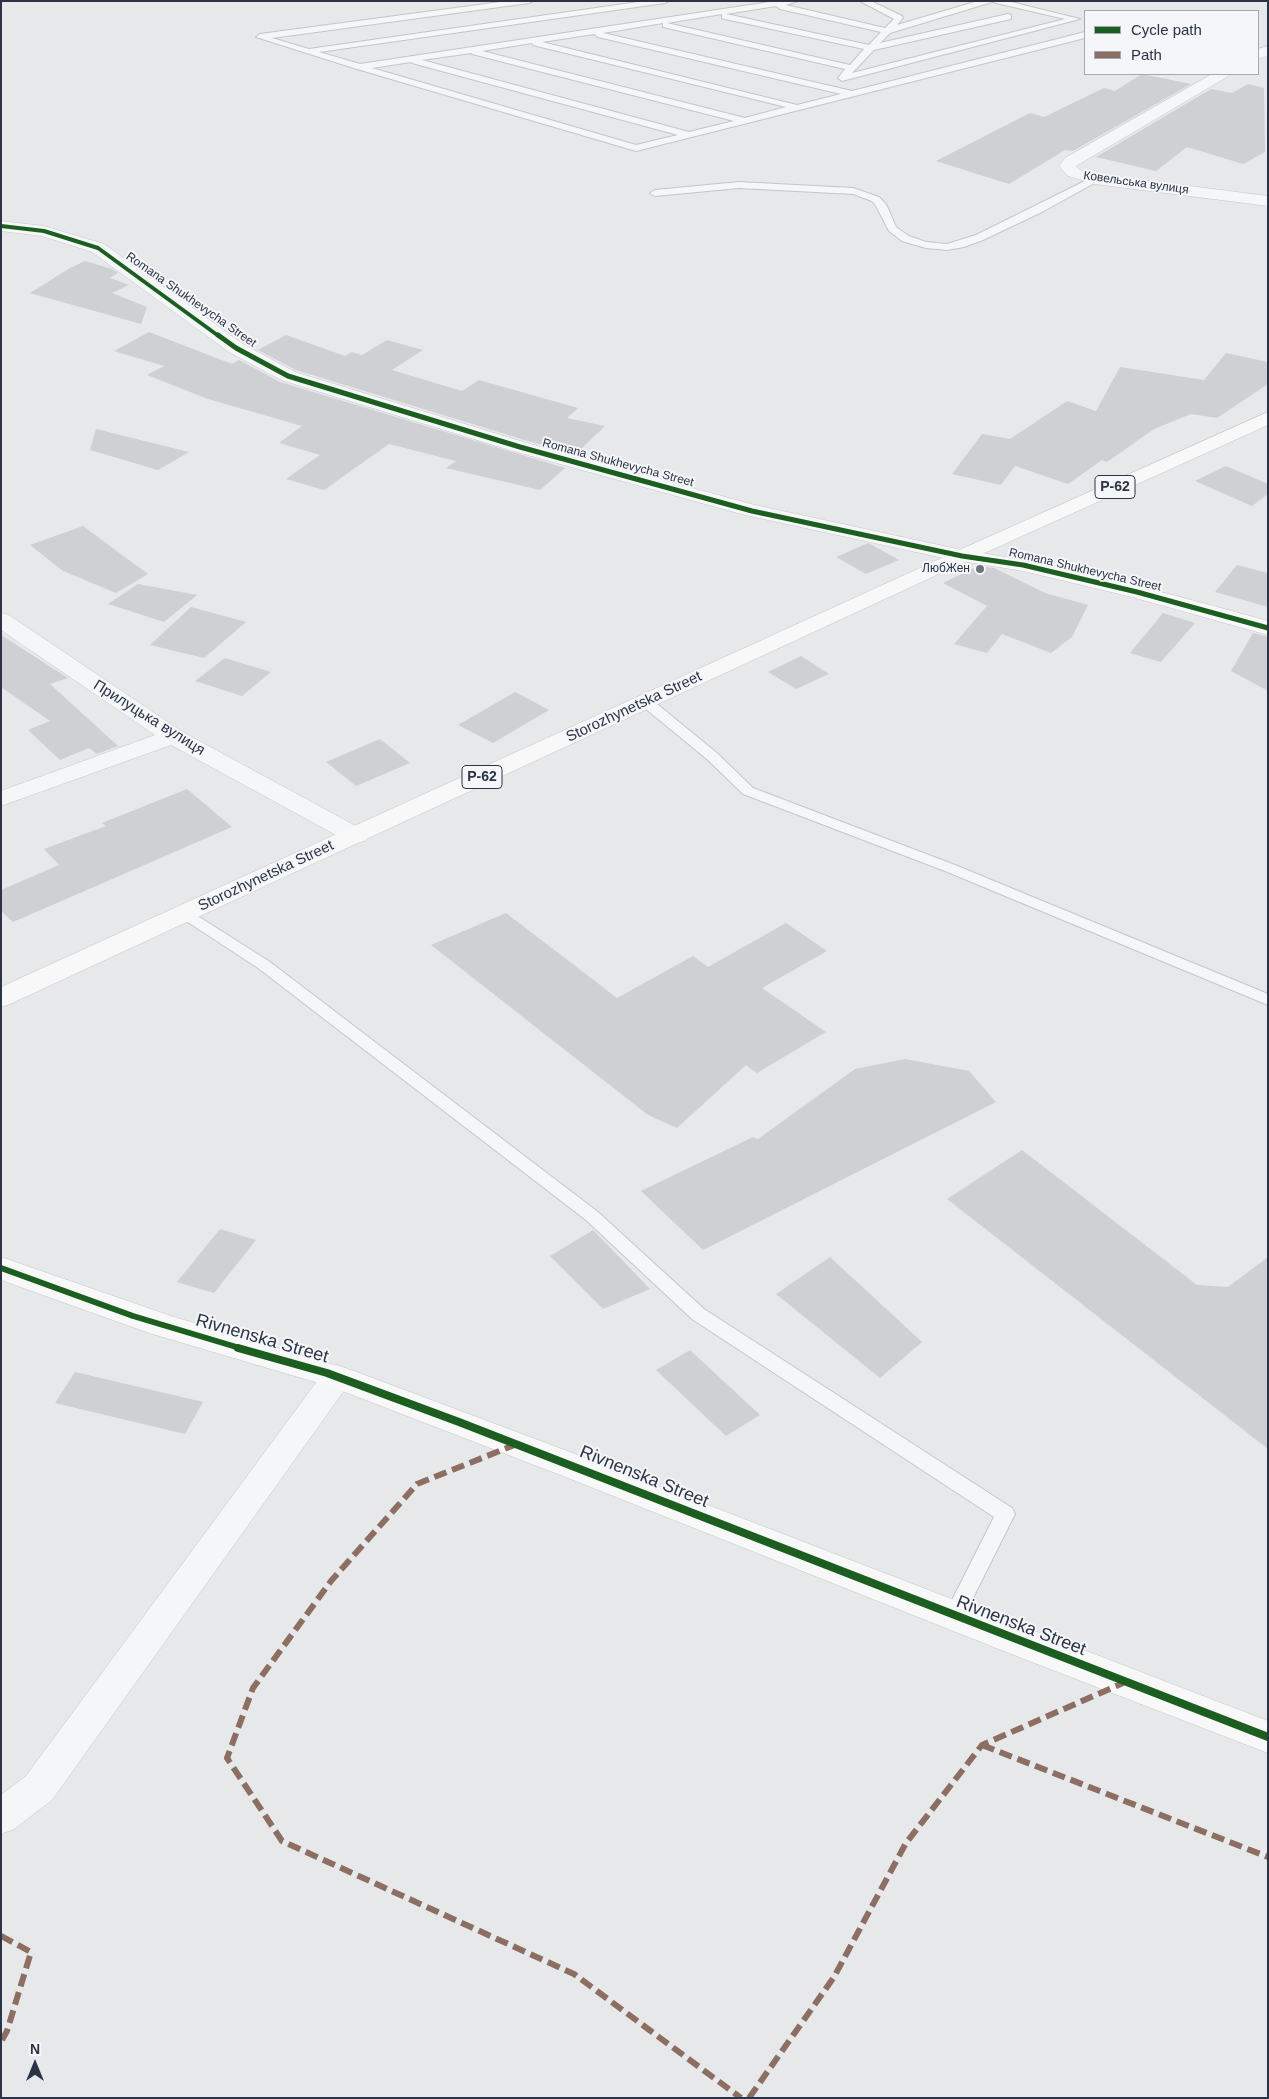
<!DOCTYPE html>
<meta charset="utf-8">
<style>
body{margin:0}
#map{position:relative;width:1269px;height:2099px;overflow:hidden;background:#e6e8ea;font-family:Helvetica,sans-serif}
canvas{display:block}
.frame{position:absolute;inset:0;border:2px solid #2b3445;pointer-events:none}
.legend{position:absolute;left:1084px;top:10px;width:175px;height:65px;box-sizing:border-box;background:#f4f6f9;border:1px solid #a4a8b1;margin:0;padding:6px 9px;list-style:none;font-size:15px;color:#2b3445}
.legend li{display:flex;align-items:center;gap:10px;height:25px}
.legend b{width:25px;border:1px solid #a4a8b1}
.north{position:absolute;left:10px;top:2039px;width:50px;height:50px;-webkit-text-stroke:4px #f4f6f9;paint-order:stroke;rotate:0deg;font-size:14px;font-weight:700;line-height:20px;text-align:center;color:#2b3445}
.north::after{content:'';display:block;margin:auto;width:18px;height:22px;background:#2b3445;clip-path:polygon(50% 0,100% 100%,50% 72%,0 100%)}
</style>
<div id="map">
<canvas width="1269" height="2099"></canvas>
<div class="frame"></div>
<ul class="legend">
<li><b style="height:6px;background:#1b5e20"></b>Cycle path</li>
<li><b style="height:6px;background:#8d6e63"></b>Path</li>
</ul>
<div class="north">N</div>
</div>
<script>
const c = document.querySelector('canvas').getContext('2d');
c.lineJoin = 'round';
function fill(path, color) {
  c.fillStyle = color;
  c.fill(path, 'evenodd');
}
function strokePath(path, color, width, dash) {
  c.strokeStyle = color;
  c.lineWidth = width;
  c.lineCap = dash ? 'butt' : 'round';
  c.setLineDash(dash || []);
  c.stroke(path);
}
function label(font, color, halo, rows, align = 'center') {
  c.font = font + ' Helvetica,sans-serif';
  c.lineWidth = 4;
  c.setLineDash([]);
  c.textBaseline = 'middle';
  c.strokeStyle = halo;
  c.fillStyle = color;
  for (const [text, x, y, turn = 0] of rows) {
    c.save();
    c.translate(x, y);
    c.rotate((+turn || 0) * Math.PI / 180);
    c.textAlign = isNaN(turn) ? turn : align;
    if (halo) c.strokeText(text, 0, 0);
    c.fillText(text, 0, 0);
    c.restore();
  }
}
fill(new Path2D(`
 M1142 74 1191 84 1073 151 1065 150 1009 184 936 161 1030 113 1044 117 1104 88 1115 91Z
 M1248 84 1264 88 1265 152 1243 164 1187 147 1156 171 1096 157 1211 89 1232 93Z
 M85 261 112 269 118 273 110 278 129 285 112 293 147 307 141 324 30 293 70 268Z
 M149 332 232 364 239 360 280 382 565 468 540 490 446 468 456 461 389 444 324 490 286 479 320 455 279 443 302 426 208 399 147 375 164 366 114 351Z
 M286 335 345 356 352 352 362 355 387 340 423 350 392 370 462 391 479 380 578 408 567 418 605 426 576 454 528 441 296 370 258 350Z
 M1226 353 1268 362V384L1217 418 1191 414 1154 429 1107 462 1102 460 1068 484 1015 466 1001 485 952 474 982 434 1010 439 1067 401 1096 411 1120 367 1204 380Z
 M96 429 189 452 158 470 90 450Z
 M1226 466 1268 484V494L1252 506 1195 481Z
 M83 526 148 574 116 593 63 571 30 545Z
 M868 543 870 544 899 560 866 574 836 557Z
 M1237 565 1268 573V607L1215 592Z
 M978 566 994 568 1045 593 1088 605 1072 637 1051 653 1002 634 987 653 954 644 987 606 943 583Z
 M138 584 197 595 164 622 108 604Z
 M191 607 246 622 204 658 150 645Z
 M1163 613 1195 623 1161 662 1130 653Z
 M1253 633 1268 637V691L1231 671Z
 M1 635 68 678 50 684 118 746 97 754 89 748 60 760 28 730 50 721 1 687Z
 M801 656 829 674 796 689 768 672Z
 M225 658 271 672 242 696 195 681Z
 M515 692 549 710 493 743 458 725Z
 M380 739 410 763 356 786 326 762Z
 M187 789 232 827 13 922 1 911V890L59 865 44 849 106 826 102 823Z
 M506 913 617 998 693 956 708 967 786 923 827 951 762 988 826 1032 757 1073 746 1065 677 1128 648 1115 431 945Z
 M905 1059 969 1071 996 1102 703 1250 641 1191 753 1137 758 1139 855 1069Z
 M1022 1150 1197 1285 1228 1287 1268 1257V1449L947 1199Z
 M220 1229 256 1240 214 1293 177 1282Z
 M593 1230 650 1289 603 1309 550 1256Z
 M830 1257 922 1342 880 1378 776 1294Z
 M690 1350 760 1415 726 1436 656 1370Z
 M75 1372 203 1402 185 1434 55 1403Z`), '#ced0d3');
const lane = new Path2D(`
 M508 1H533L529 3 272 38 309 49 645 1H669L665 3 319 52 360 64 776 1H798L786 5 885 28 894 19 860 1H871L902 16 903 18 897 25 978 1H1007L1080 19 842 81 838 78 845 69 663 27V23L603 33 852 91 1085 32V38L636 151 357 69 256 37 260 34ZM992 2 1065 19 852 73 874 50 1011 19V15L1008 14 880 43 890 33ZM776 6 780 9 881 32 869 45 726 14ZM722 14V18L725 19 864 49 850 65 667 23ZM594 34 598 37 841 94 797 105 542 42ZM532 43 533 45 786 107 745 118 482 51ZM471 53 472 54 734 121 689 132 422 60ZM411 62 412 63 678 135 636 145 372 68Z
 M1095 176 1100 179 1098 181 1042 212 983 240 964 247 947 250 926 248 902 241 889 231 876 206 872 201 853 194 739 188 655 196 650 193 655 190 739 182 853 188 879 197 886 204 896 227 909 236 926 242 947 244 976 235Z
 M646 698 651 699 718 754 753 788 955 865 1268 994V1005L945 871 743 794 708 760 641 705 639 702 641 699Z
 M185 909 190 911 270 962 598 1212 704 1309 1012 1508 1015 1514 961 1622 954 1625 947 1622 944 1616 994 1517 692 1319 586 1220 258 968 180 917 177 914 180 911Z`);
const street = new Path2D(`
 M1268 46V56L1258 59V49Z
 M1212 74H1229L1227 77 1076 166 1080 170 1096 174 1268 196V206L1095 184 1068 176 1059 166 1065 158Z
 M1 221 44 226 104 244 243 344 295 372 527 443 755 505 962 550 969 552 973 556 969 560 962 562 745 515 513 451 281 380 229 352 92 252 42 236 1 231Z
 M1 613 9 615 181 731 365 831 368 836 365 841 356 843 347 841 171 745 1 806V791L155 735 1 630Z
 M337 1365 348 1369 353 1377 348 1385 52 1800 14 1829 1 1834V1795L26 1776 326 1369Z`);
const secondary = new Path2D(`
 M962 550C1066 565 1167 593 1268 621V635L1132 597 1023 571 955 560 951 556 955 552Z
 M1 1257 171 1316 354 1371 586 1458 1268 1721V1753L1024 1659 563 1476 332 1387 149 1333 1 1280Z`);
const primary = new Path2D(`
 M1268 412V425L969 560 10 1004 1 1007V987L955 552Z`);
strokePath(lane, '#c4c6c8', 2);
strokePath(street, '#c4c6c8', 1);
strokePath(secondary, '#c4c6c8', 1);
strokePath(primary, '#c2c5c8', 1);
fill(lane, '#f5f6f7');
fill(street, '#f5f6f7');
fill(secondary, '#f8f8f8');
fill(primary, '#f8f8f8');
strokePath(new Path2D(`
 M517 1444 417 1484 331 1581 253 1688 227 1758 282 1841 574 1974 741 2098
 M982 1745 1268 1857
 M1 1936 31 1952 7 2031 1 2042
 M749 2098 834 1977 906 1843 982 1745 1123 1683`), '#8d6e63', 6, [13, 6]);
strokePath(new Path2D(`
 M1 226 44 231 98 248 220 337`), '#1b5e20', 4);
strokePath(new Path2D(`
 M218 335 236 348 288 376 520 447 752 511 962 556 1023 565 1137 592 1268 628`), '#1b5e20', 5);
strokePath(new Path2D(`
 M1 1268 133 1316 243 1349`), '#1b5e20', 6);
strokePath(new Path2D(`
 M238 1348 327 1373 459 1422 1268 1737`), '#1b5e20', 8);
for (const [x, y, r, color] of [
 [980,569,5,"#6c737f"]
]) {
  const dot = new Path2D();
  dot.arc(x, y, r, 0, 2 * Math.PI);
  c.fillStyle = color;
  c.fill(dot);
  strokePath(dot, '#f4f6f9', 2);
}
label('12px', '#2b3445', '#f4f6f9', [
 ["Ковельська вулиця",1136,183,8],
 ["Romana Shukhevycha Street",191,300,35],
 ["Romana Shukhevycha Street",618,463,15],
 ["Romana Shukhevycha Street",1085,570,13]
]);
label('12px', '#2b3445', '#f4f6f9', [
 ["ЛюбЖен",970,569]
], 'right');
for (const [x, y, w] of [
 [1115,487,40],
 [482,777,40]
]) {
  const box = new Path2D();
  box.roundRect(x - w / 2, y - 11.5, w, 23, 4);
  c.fillStyle = '#f4f6f9';
  c.fill(box);
  strokePath(box, '#2b3445', 1);
}
label('bold 14px', '#2b3445', null, [
 ["Р-62",1115,487],
 ["Р-62",482,777]
]);
label('15px', '#2b3445', '#f4f6f9', [
 ["Storozhynetska Street",634,707,-25],
 ["Прилуцька вулиця",149,718,32],
 ["Storozhynetska Street",266,876,-25]
]);
label('18px', '#2b3445', '#f4f6f9', [
 ["Rivnenska Street",262,1339,16],
 ["Rivnenska Street",644,1477,22],
 ["Rivnenska Street",1021,1626,21]
]);
</script>
